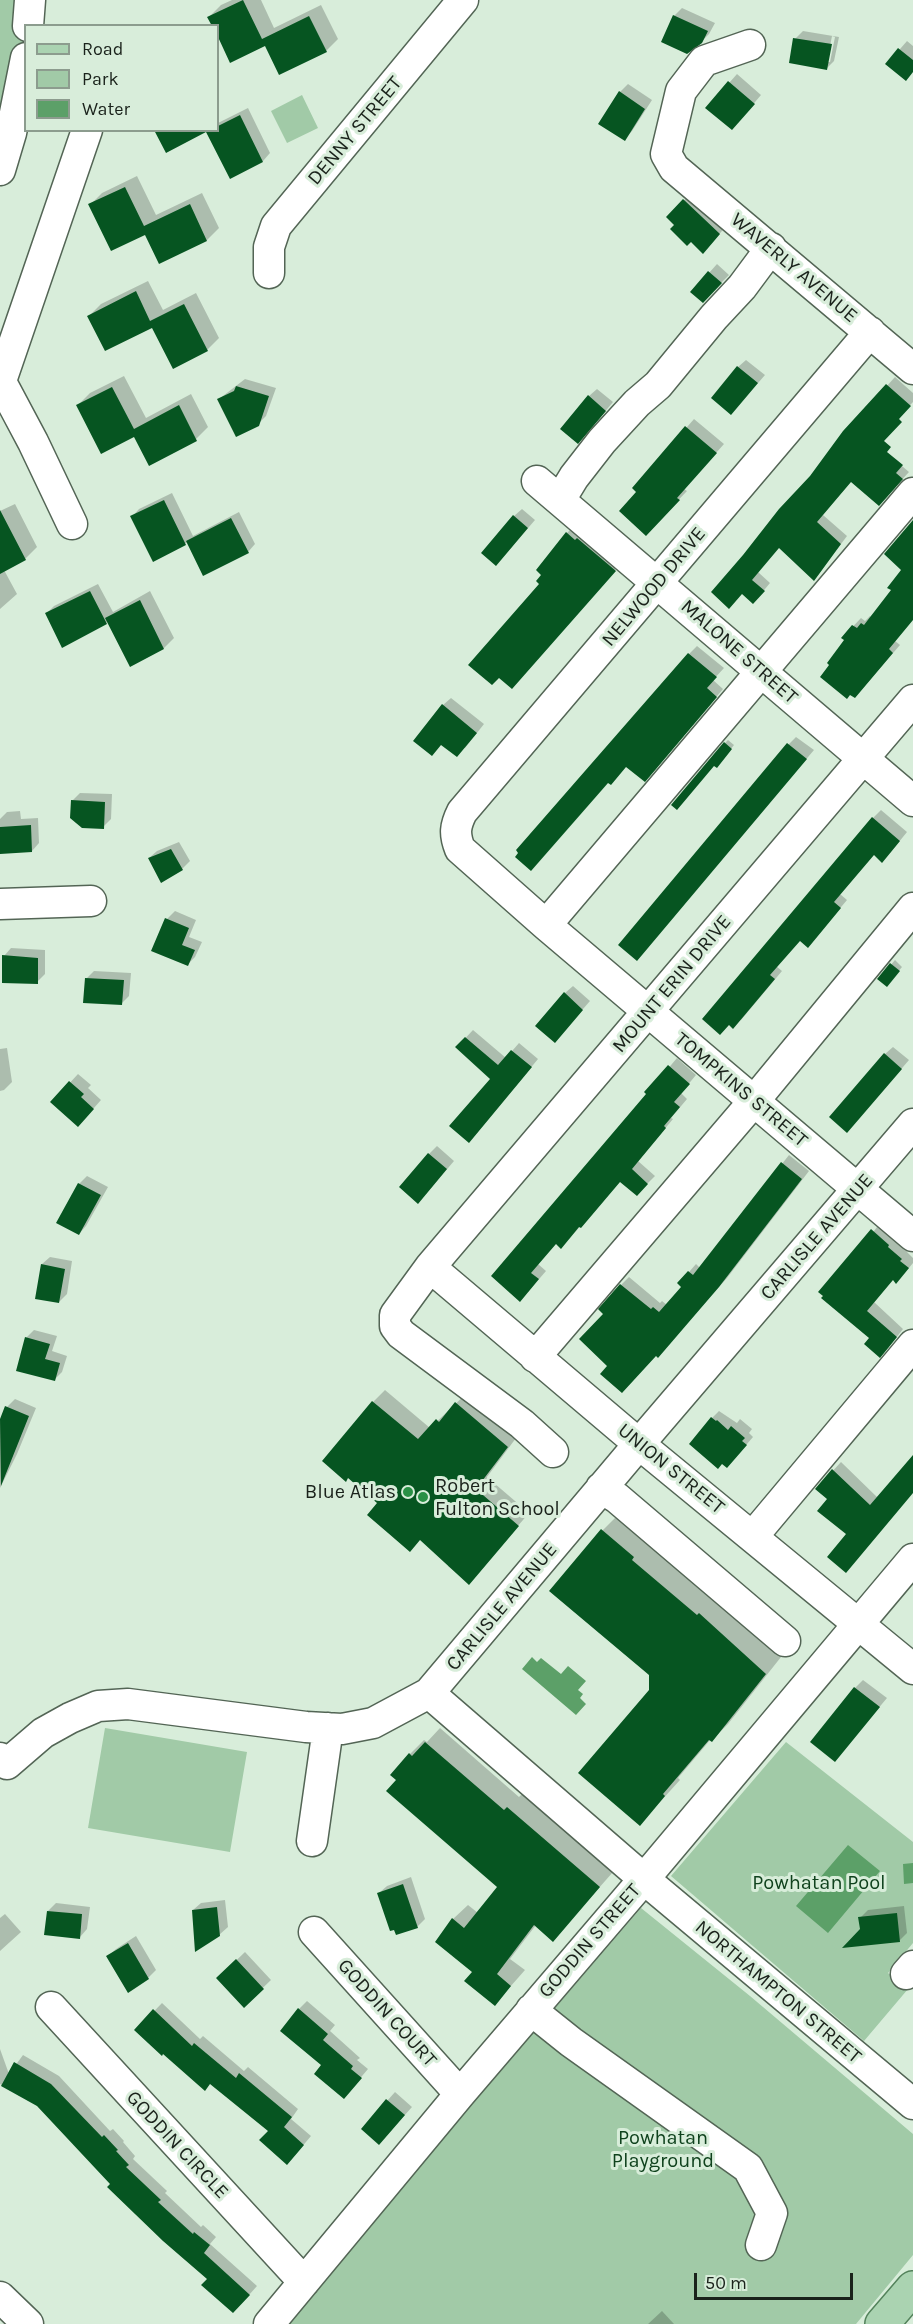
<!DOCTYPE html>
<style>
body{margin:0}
#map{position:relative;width:913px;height:2324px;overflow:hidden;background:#d8edda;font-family:Karla,sans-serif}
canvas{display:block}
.legend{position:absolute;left:24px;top:24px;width:195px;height:108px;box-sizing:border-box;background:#d8edda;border:2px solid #8c9c8e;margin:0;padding:8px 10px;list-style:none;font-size:18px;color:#1a221b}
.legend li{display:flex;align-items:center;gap:12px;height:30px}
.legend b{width:30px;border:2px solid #8c9c8e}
.scale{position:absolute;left:694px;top:2273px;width:159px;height:27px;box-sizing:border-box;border:3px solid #1a221b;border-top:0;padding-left:8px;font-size:18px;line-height:21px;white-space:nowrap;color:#1a221b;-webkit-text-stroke:4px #d8edda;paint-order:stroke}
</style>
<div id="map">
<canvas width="913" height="2324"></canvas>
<ul class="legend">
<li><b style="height:8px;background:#aad3b1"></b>Road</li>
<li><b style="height:16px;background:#a1caa7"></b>Park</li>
<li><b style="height:16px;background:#5ca068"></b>Water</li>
</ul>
<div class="scale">50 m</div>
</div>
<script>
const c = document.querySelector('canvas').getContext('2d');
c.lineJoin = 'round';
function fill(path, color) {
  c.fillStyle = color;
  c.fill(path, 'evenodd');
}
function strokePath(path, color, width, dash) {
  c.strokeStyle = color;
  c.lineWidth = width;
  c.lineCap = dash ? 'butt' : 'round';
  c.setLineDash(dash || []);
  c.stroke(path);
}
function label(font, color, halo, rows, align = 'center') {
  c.font = font + ' Karla,sans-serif';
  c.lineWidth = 6;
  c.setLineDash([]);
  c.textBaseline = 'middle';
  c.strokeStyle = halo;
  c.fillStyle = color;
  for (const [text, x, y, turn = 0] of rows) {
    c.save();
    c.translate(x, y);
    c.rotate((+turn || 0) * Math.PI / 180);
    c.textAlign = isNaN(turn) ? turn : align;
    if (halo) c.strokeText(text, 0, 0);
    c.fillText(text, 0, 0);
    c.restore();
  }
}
fill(new Path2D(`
 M0 0H30L26 26 25 58 0 170Z
 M302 95 318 128 287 143 271 111Z
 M105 1728 247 1752 230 1852 88 1828Z
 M786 1742 913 1842V1943L888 1973 908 1989 864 2041 671 1876Z
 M641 1908 750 1996 913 2134V2255L856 2324H283Z`), '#a1caa7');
fill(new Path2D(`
 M532 1657 537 1662 541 1658 561 1674 568 1666 586 1681 578 1690 583 1694 580 1698 586 1704 576 1715 522 1669Z
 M848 1845 880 1871 828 1933 796 1906Z
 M913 1863V1883L904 1884 903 1864Z`), '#5ca068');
fill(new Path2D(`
 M232 0H261L274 28 321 5 338 39 326 51 266 44 231 61 218 34V26L209 17 221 5Z
 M682 8 715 23 709 34 701 42 663 41 674 16Z
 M803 31 839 37 834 61 827 68 795 39ZM832 36 835 37 830 62H827Z
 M907 41 913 46V72L887 64Z
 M737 74 761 95 739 121 707 108Z
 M628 84 652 100 632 131 625 139 620 92Z
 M248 108 270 153 263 161 230 177 218 130V121V123Z
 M137 176 156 215 202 193 219 228 207 240 160 262 146 233 90 205 102 193Z
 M692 192 727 225 711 244 691 240 668 217Z
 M717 264 729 275 703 301 692 292Z
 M148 281 163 310 196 293 219 338 207 350 153 326 89 316 101 304Z
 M746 360 765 375 739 405 738 367Z
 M124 376 146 418 191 394 208 427 196 439 150 464 134 435 78 405 90 393Z
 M895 377 913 393V402L897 419 866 409Z
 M245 379 276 388 266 416 258 424 219 399Z
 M597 389 613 402 586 434 589 396Z
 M694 419 724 444 684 489 687 491 646 534 638 491 634 488Z
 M854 425 909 472 886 497 852 480 823 515 847 536 820 572 779 547 758 572 770 583 760 595 713 592Z
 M172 493 193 536 239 512 255 544 248 552 188 542 153 560 132 517 139 509Z
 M15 504 37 547 25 559 4 570 17 594 0 609V511Z
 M522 509 535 520 504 556 514 516Z
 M913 522V619L895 641 900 645 862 689 846 640 843 637 861 618 865 621 870 616 871 617 893 590 903 570Z
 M575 525 622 562 519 679 541 584 567 533Z
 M98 584 113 612 150 591 174 638 164 648 130 665 108 621 106 623 46 614 54 606Z
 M697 646 724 668 713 680 723 689 652 773 682 661Z
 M451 698 484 724 465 748 442 743 443 705Z
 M796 737 814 750 644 951 789 744Z
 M728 740 734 745 720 763 725 743Z
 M80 793 112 794 111 819 103 827 72 801Z
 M881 810 907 832 890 853 874 854 840 894 847 900 815 938 800 940 776 966 782 971 741 1020 729 1024 873 818Z
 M20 811 21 819 38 818 39 843 32 851 0 853V819L7 812Z
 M179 842 190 861 182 869 149 858 157 851Z
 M175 911 196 920 189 937 202 942 195 957 188 964 167 919Z
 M11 948 45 950V974L37 982 4 956Z
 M895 960 902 967 890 981 879 979Z
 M94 971 131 973 129 996 122 1003 86 979Z
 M573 986 590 1001 562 1033 565 993Z
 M473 1030 506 1058 519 1043 538 1059 476 1134 492 1079 457 1047Z
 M893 1047 909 1060 855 1123 885 1054Z
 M7 1048 12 1082 4 1090 0 1091V1049Z
 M677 1058 696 1075 681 1093 687 1099 671 1118 673 1119 638 1161 655 1176 637 1194 621 1180 569 1239 556 1242 538 1264 546 1271 528 1292 493 1276Z
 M78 1074 91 1085 88 1088 101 1100 86 1117 52 1102Z
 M437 1146 454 1161 426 1194 429 1154Z
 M789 1155 809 1171 727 1278 665 1348 609 1365 606 1314 600 1309 621 1285 629 1277 660 1303 662 1301 667 1305 683 1287 689 1272 696 1264 700 1268Z
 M87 1176 108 1187 86 1226 79 1234 58 1223 79 1184Z
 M880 1223 908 1250 907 1252 913 1258V1263L904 1274 893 1279 874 1302 903 1329 888 1348 872 1338 824 1298Z
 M50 1257 72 1261 67 1294 59 1302 42 1264Z
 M34 1330 57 1336 52 1351 67 1356 62 1372 54 1380 26 1338Z
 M385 1390 430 1428 468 1392 519 1434 487 1477 529 1513 469 1583 448 1566 450 1564 380 1503 373 1402Z
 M15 1399 36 1408 17 1454 0 1488V1423L7 1407Z
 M719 1411 737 1423 740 1419 752 1429 749 1433 753 1437 735 1458 712 1418Z
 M913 1459V1491L848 1534 829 1499 817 1488 841 1462 878 1498Z
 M618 1515 649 1540 646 1543 714 1600 716 1598 781 1657 728 1724 712 1740 711 1739 678 1778 680 1780 640 1824 651 1690 650 1674 602 1531Z
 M863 1680 887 1698 835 1760 855 1688Z
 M440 1728 519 1797 523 1793 613 1872 553 1940 536 1925 510 1959 525 1970 495 2004 474 1971 453 1919 468 1905 478 1913 499 1887 398 1780 410 1754 424 1740 427 1742Z
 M411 1877 425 1919 417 1927 379 1893 387 1886Z
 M225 1900 228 1927 219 1935 193 1910 201 1903Z
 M56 1903 90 1907 87 1929 80 1937 48 1911Z
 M904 1906 907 1933 899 1941 861 1929 860 1918 868 1910Z
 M5 1914 21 1932 0 1951V1918Z
 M136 1936 156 1970 148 1978 108 1956 116 1949Z
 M245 1952 271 1980 244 2006 218 1978Z
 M307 2001 335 2025 330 2031 360 2058 357 2060 368 2069 351 2089 324 2065 299 2009Z
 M162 2003 200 2039 203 2036 244 2071 248 2067 298 2109 291 2119 311 2136 295 2155 270 2131 210 2083 136 2030Z
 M0 2049 9 2074 23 2055 59 2076 110 2131 113 2129 124 2141 123 2142 135 2156 133 2159 167 2191 165 2193 201 2227 203 2225 216 2237 210 2244 257 2286 241 2304 209 2278 112 2183 38 2105 0 2084Z
 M395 2092 412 2107 387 2135 363 2128Z
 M662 2311 674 2324H648Z`), '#0003');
fill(new Path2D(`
 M243 0 262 39 309 16 327 52 279 75 265 46 230 63 218 37V26H212L207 17Z
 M673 15 708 31 702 43 687 54 661 42Z
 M793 38 832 44 827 70 789 63Z
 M898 48 913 60V72L906 81 885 64Z
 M728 81 755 104 732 130 705 108Z
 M619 91 645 109 625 141 598 124Z
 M240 115 263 162 230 179 206 132 166 153 154 130H218V126Z
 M125 187 144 226 190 204 207 241 159 264 145 235 111 251 88 204Z
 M683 199 720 234 703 254 691 242 687 246 670 229 674 225 666 217Z
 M708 271 722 283 703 303 690 292Z
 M136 291 150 321 184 304 208 351 173 369 152 328 105 351 87 316Z
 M737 366 758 383 731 415 711 398Z
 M886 384 911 406 899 419 902 422 884 441 891 447 887 452 903 465 896 473 903 479 879 506 851 482 817 522 841 544 814 581 779 548 752 580 765 591 753 604 742 594 729 609 711 592 743 555 779 509 810 476 843 431Z
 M236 386 269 396 259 426 236 437 217 399 234 391Z
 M112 387 134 429 179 405 197 441 149 466 134 437 101 454 76 405Z
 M588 395 606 411 578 444 560 429Z
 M685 426 717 453 677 498 680 500 646 536 619 511 636 492 632 488Z
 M164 500 186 545 153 562 130 516Z
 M0 510 26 560 0 574Z
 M513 515 528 528 496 566 481 553Z
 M231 518 249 553 203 576 186 541Z
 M913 520V620L889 649 893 653 855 698 850 695 847 699 820 677 829 665 827 663 844 640 841 638 852 625 857 628 861 623 864 625 891 590 887 588 901 570 884 554Z
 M566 532 575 540 577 538 616 571 512 689 499 678 492 685 468 665 539 584 536 581 541 575 536 570Z
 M90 591 107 624 62 648 45 613Z
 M140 600 164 649 130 667 105 618Z
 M688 653 717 677 707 688 717 697 645 782 626 767 611 785 608 783 531 871 515 857 518 853 516 850Z
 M442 704 477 733 457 757 441 745 432 756 413 741Z
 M724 742 732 749 717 768 714 766 677 810 671 805Z
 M787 743 807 759 637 961 618 945Z
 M71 800 105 802 104 829 82 828 70 818Z
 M872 817 900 841 882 863 874 855 834 902 841 908 808 948 800 941 770 975 775 979 733 1029 729 1025 720 1035 702 1019Z
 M31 825 32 852 0 854V827Z
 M171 849 183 870 161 883 148 858Z
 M165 918 189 928 182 945 195 950 188 966 151 951Z
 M2 955 38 958V984L2 983Z
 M890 963 900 971 887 987 877 979Z
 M85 978 124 980 122 1005 83 1003Z
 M564 992 583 1010 555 1043 535 1026Z
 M465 1037 498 1065 511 1050 532 1067 469 1143 449 1126 490 1079 455 1047Z
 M884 1053 902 1069 847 1133 829 1117Z
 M668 1065 690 1084 674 1102 680 1107 664 1126 666 1128 632 1169 648 1184 637 1196 620 1182 581 1228 579 1227 561 1249 556 1244 531 1273 539 1279 520 1302 491 1276 646 1094 644 1092Z
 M69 1081 84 1094 81 1097 94 1109 78 1127 50 1102Z
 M428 1153 447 1169 418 1204 399 1187Z
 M781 1162 802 1179 719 1287 658 1358 656 1356 622 1393 600 1374 607 1366 579 1339 603 1314 598 1309 620 1284 651 1309 653 1307 659 1312 681 1287 677 1283 688 1271 693 1275Z
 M78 1183 101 1195 79 1235 56 1223Z
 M871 1229 889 1245 888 1247 902 1259 900 1261 909 1268 896 1284 893 1280 867 1311 897 1337 880 1358 864 1344 869 1338 821 1298 823 1296 818 1292Z
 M41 1264 65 1269 59 1303 35 1299Z
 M25 1337 50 1344 45 1359 60 1363 55 1381 16 1371Z
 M372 1401 418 1439 436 1419 439 1422 455 1402 508 1447 476 1489 519 1526 469 1585 420 1540 410 1552 388 1533 367 1515 377 1503 348 1478 346 1482 322 1461Z
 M5 1406 29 1416 1 1486 0 1419Z
 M711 1417 716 1421 717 1420 728 1430 731 1426 745 1438 742 1441 747 1445 727 1468 722 1464 718 1469 689 1444Z
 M913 1455V1493L846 1573 827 1557 846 1534 817 1511 827 1499 815 1489 832 1469 870 1505Z
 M601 1529 634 1557 632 1560 697 1615 699 1613 766 1674 712 1742 709 1740 663 1794 665 1796 640 1826 578 1773 649 1690V1675L549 1591Z
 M854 1687 880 1707 835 1762 810 1742Z
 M425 1742 504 1810 507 1807 600 1887 553 1942 534 1925 497 1974 511 1986 495 2006 464 1981 472 1972 435 1942 452 1918 464 1928 497 1887 386 1791 396 1780 390 1775 409 1753 412 1756Z
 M403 1884 418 1928 396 1935 394 1930 390 1931 377 1893Z
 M217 1907 220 1936 195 1952 192 1910Z
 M47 1911 82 1914 80 1939 44 1935Z
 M897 1913 900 1942 842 1948 860 1929 858 1917Z
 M128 1943 149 1979 128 1993 106 1956Z
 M236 1959 264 1989 244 2008 216 1978Z
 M298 2008 328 2034 323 2040 353 2066 351 2069 362 2078 344 2099 314 2074 321 2065 280 2031Z
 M153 2009 192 2046 194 2043 236 2078 239 2073 292 2117 284 2127 304 2145 287 2165 259 2140 268 2131 210 2084 205 2091 163 2054 162 2056 134 2030Z
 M14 2062 51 2084 102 2137 104 2135 118 2150 116 2151 129 2165 126 2167 161 2200 158 2202 193 2234 194 2232 210 2245 204 2253 250 2295 233 2313 201 2285 207 2279 163 2241 107 2187 110 2184 37 2106 1 2086Z
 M386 2099 405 2115 379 2145 361 2129Z`), '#065521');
const minor = new Path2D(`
 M28 26 30 0
 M750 45 704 61 681 91 666 154 674 168 913 369
 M0 170 11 133 26 58
 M269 273V247L276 226 463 0
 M870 332 462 812C455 826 454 834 460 849L546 925 913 1236
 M0 380 33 442 72 524
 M1 381 87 130
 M537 481 913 801
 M560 500 574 477 602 441 637 403 658 385 714 317 742 287 771 248
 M0 904 91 901
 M546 925 913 493
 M430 1267 639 1444 913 1669
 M535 1357 754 1101 913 908
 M553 1452 522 1424 401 1334 395 1326V1315L430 1267 913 700
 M601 1488 617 1498 785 1641
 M753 1536 913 1345
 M429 1693 644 1879 913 2104
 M0 1758 7 1764 43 1733 70 1718 98 1706 128 1704 306 1727 342 1729 373 1723 429 1693 639 1444 913 1124
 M312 1841 328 1728
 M314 1932 460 2094
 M906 1974 913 1966
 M51 2007 304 2282
 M531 2010 571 2042 748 2168 772 2213 761 2245
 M0 2297 28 2324
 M269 2324 460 2094 644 1879 913 1559`);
const major = new Path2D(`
 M882 2324 913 2288`);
strokePath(minor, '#536555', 33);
strokePath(major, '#53825b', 36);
strokePath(minor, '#fff', 30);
strokePath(major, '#aad3b1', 33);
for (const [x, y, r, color] of [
 [408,1492,6,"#299045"],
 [423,1497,6,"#299045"]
]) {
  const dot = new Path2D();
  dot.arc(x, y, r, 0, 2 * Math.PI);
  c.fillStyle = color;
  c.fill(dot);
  strokePath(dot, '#d8edda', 2);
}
label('20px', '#1a221b', '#d8edda', [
 ["DENNY STREET",355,131,-50],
 ["WAVERLY AVENUE",794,268,40],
 ["NELWOOD DRIVE",654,587,-50],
 ["MALONE STREET",739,652,41],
 ["MOUNT ERIN DRIVE",672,984,-50],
 ["TOMPKINS STREET",741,1090,40],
 ["CARLISLE AVENUE",817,1237,-49],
 ["UNION STREET",671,1469,39],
 ["CARLISLE AVENUE",502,1607,-50],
 ["GODDIN STREET",590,1941,-49],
 ["NORTHAMPTON STREET",778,1992,40],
 ["GODDIN COURT",387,2013,48],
 ["GODDIN CIRCLE",177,2145,47]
]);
label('20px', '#1a221b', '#d8edda', [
 ["Robert",435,1486],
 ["Fulton School",435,1509],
 ["Blue Atlas",396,1492,"right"]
], 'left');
label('20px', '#0f421d', '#d8edda', [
 ["Powhatan Pool",819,1883],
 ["Powhatan",663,2138],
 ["Playground",663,2161]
]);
</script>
